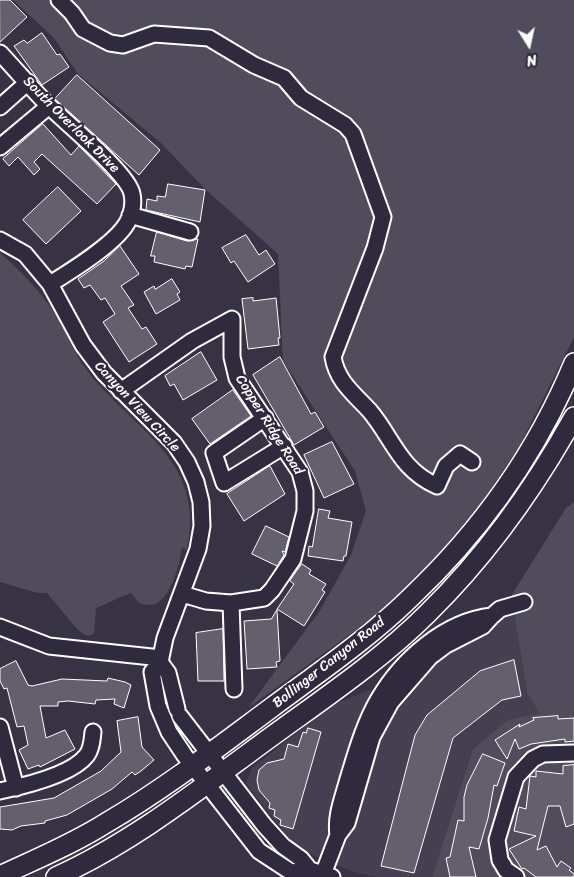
<!DOCTYPE html>
<style>
body{margin:0}
#map{position:relative;width:574px;height:877px;overflow:hidden;background:#373345;font-family:Sriracha,sans-serif}
canvas{display:block}
.north{position:absolute;left:504px;top:20px;width:50px;height:50px;-webkit-text-stroke:4px #2f2a3d;paint-order:stroke;rotate:170deg;font-size:14px;font-weight:700;line-height:20px;text-align:center;color:#fff}
.north::after{content:'';display:block;margin:auto;width:18px;height:22px;background:#fff;clip-path:polygon(50% 0,100% 100%,50% 72%,0 100%)}
</style>
<div id="map">
<canvas width="574" height="877"></canvas>
<div class="north">N</div>
</div>
<script>
const c = document.querySelector('canvas').getContext('2d');
c.lineJoin = 'round';
function fill(path, color) {
  c.fillStyle = color;
  c.fill(path, 'evenodd');
}
function strokePath(path, color, width, dash) {
  c.strokeStyle = color;
  c.lineWidth = width;
  c.lineCap = dash ? 'butt' : 'round';
  c.setLineDash(dash || []);
  c.stroke(path);
}
function label(font, color, halo, rows, align = 'center') {
  c.font = font + ' Sriracha,sans-serif';
  c.lineWidth = 4.5;
  c.setLineDash([]);
  c.textBaseline = 'middle';
  c.strokeStyle = halo;
  c.fillStyle = color;
  for (const [text, x, y, turn = 0] of rows) {
    c.save();
    c.translate(x, y);
    c.rotate((+turn || 0) * Math.PI / 180);
    c.textAlign = isNaN(turn) ? turn : align;
    if (halo) c.strokeText(text, 0, 0);
    c.fillText(text, 0, 0);
    c.restore();
  }
}
fill(new Path2D(`
 M511 596 527 692 539 713 508 720 473 749 432 877H376L354 872 305 852 289 838 253 793 246 782 252 768 332 705 378 687 474 614Z`), '#444051');
fill(new Path2D(`
 M13 0H574V337L520 445 471 519 399 599 248 708 319 612 351 555 366 511 355 471 283 361 278 254 205 189 161 143 78 74 54 38Z
 M0 253C23 273 42 293 58 318 67 332 72 348 81 362 125 427 208 455 187 550L182 547C180 564 170 603 151 605 147 605 142 604 139 603L131 593C118 597 108 604 96 608L94 634 87 636 78 630 47 593H38L0 582Z
 M574 502V877H432L473 749 508 720 539 713 527 692 511 596 566 508Z`), '#514c5c');
const building = new Path2D(`
 M0 0H10L27 17 0 42Z
 M42 33 57 55 60 54 69 67 42 85 14 46 24 40 27 43Z
 M77 75 160 150 139 175 55 99Z
 M43 124 71 155 79 146 116 184 97 204 42 154 34 162 40 169 34 175 18 157 9 166 3 159Z
 M168 184 205 190 200 222 146 210 147 199 157 201V196L165 197Z
 M58 187 81 211 46 244 23 220Z
 M157 232 187 241 198 239 192 267 186 266 185 269 154 262 155 256H151Z
 M246 235 259 255 266 250 275 264 248 282 234 261 231 263 222 248Z
 M120 246 139 274 121 286 134 305 128 308 142 329 146 327 157 344 129 362 103 322 115 314 105 298 101 300 90 285 84 288 78 279 104 261Z
 M172 279 180 292 177 294 180 300 156 314 144 292 154 286 155 289Z
 M253 298V301L276 298 280 338H278L279 345 248 349 242 299Z
 M201 352 217 380 183 400 174 384 170 386 165 376Z
 M280 357 311 414 315 412 324 427 294 445 253 375Z
 M233 390 251 416 210 444 192 419Z
 M332 442 354 484 324 498 304 455Z
 M270 466 285 494 244 521 227 494Z
 M319 509 330 511 328 518 352 522 346 556H344L343 561 308 556 309 546 312 547Z
 M266 526 289 537 285 552 282 551 284 555 277 566 252 554Z
 M302 564 311 570 309 574 326 584 322 590 325 592 304 626 277 609 294 584 290 581Z
 M277 610 280 661 276 662 277 667 247 669 244 621 271 619Z
 M223 629 224 681H198L196 633Z
 M514 660 521 696 502 700 453 738 414 873 381 866 415 735 427 715 480 671Z
 M16 661 28 685 32 686 62 679 107 681 108 678 125 682 131 685 124 708 114 704 115 699 96 700 95 704 68 701 58 702V706H40L46 738 65 730 75 749 40 767 39 765 28 769 19 750 28 745 24 726 17 727 7 688 4 689 0 681V669Z
 M558 716V719L574 718V741L565 742V739L531 744 519 749 515 739 507 759 495 740 520 724 519 727 534 720 533 718Z
 M138 717 142 747 154 760 141 771 135 775 132 772 112 789 67 815 45 821V823L21 826 12 830 0 829V807L54 798 101 771 121 752 117 721Z
 M308 728 321 732 293 829 280 825 281 820 274 816 275 810 269 808 270 803 259 790 257 780 259 770 267 763 284 759 288 744 298 747 303 732 306 733Z
 M483 754 505 763 497 786 494 785 488 818 479 849 469 847 476 877H450L446 858 450 857 458 820 464 821V797L467 785Z
 M574 765V824L566 827 560 806H548L537 850 546 846 557 867 561 861 571 868 569 870 574 874V877H536L524 868 522 869 509 849 536 836 514 831 519 807 526 809 530 776 536 777V771L563 774V766Z`);
fill(building, '#635f6d');
strokePath(building, '#fff', 1);
const minor = new Path2D(`
 M59 0 72 13 83 29 110 43 123 45 154 34 209 38 254 65 284 78 301 98 345 125 353 134 383 217 375 248 333 357C337 381 353 393 369 410 393 438 399 469 437 486L446 466 460 454 472 462
 M0 53C16 70 32 89 49 106 66 123 129 174 132 194 134 203 132 215 127 223 115 244 71 271 50 284
 M0 107 28 82
 M0 147 49 106
 M130 215 190 232
 M0 240 25 254 50 284 83 345 104 373 174 443 187 462 196 482 201 502 202 526 198 549 165 638 160 662 152 672 158 706 169 732 185 756 259 851 291 872 310 870 332 877
 M121 391 192 341 232 319V357L237 378 300 472 305 491V511L293 559 272 590 264 598 231 603 206 601 182 594
 M265 418 214 453 224 483 284 446
 M231 603 234 689
 M492 616 500 609 524 602
 M0 627 49 646 161 658
 M160 662 168 673 177 709
 M180 716 264 825 283 846 301 859 310 870
 M0 727 16 788
 M0 791C24 786 72 775 87 755 92 748 92 740 93 732
 M322 877 338 835 347 823 372 737 391 702 430 657 446 645 483 626 492 616C445 621 401 660 378 700 364 724 356 753 348 779 343 798 335 816 338 835
 M516 877 506 870 500 860 497 840 516 777 533 759 543 754 574 753`);
const major = new Path2D(`
 M0 876C36 859 73 844 106 823 164 789 217 748 271 708 318 673 368 639 410 598 480 532 537 452 574 363
 M56 877C125 846 188 798 249 753 309 708 375 666 428 613 487 555 534 489 574 417`);
strokePath(minor, '#fff', 19);
strokePath(major, '#fff', 22);
strokePath(minor, '#2f2a3d', 15);
strokePath(major, '#2f2a3d', 19);
label('14px', '#fff', '#2f2a3d', [
 ["South Overlook Drive",71,125,45],
 ["Canyon View Circle",137,407,47],
 ["Copper Ridge Road",269,425,58],
 ["Bollinger Canyon Road",329,663,-38]
]);
</script>
